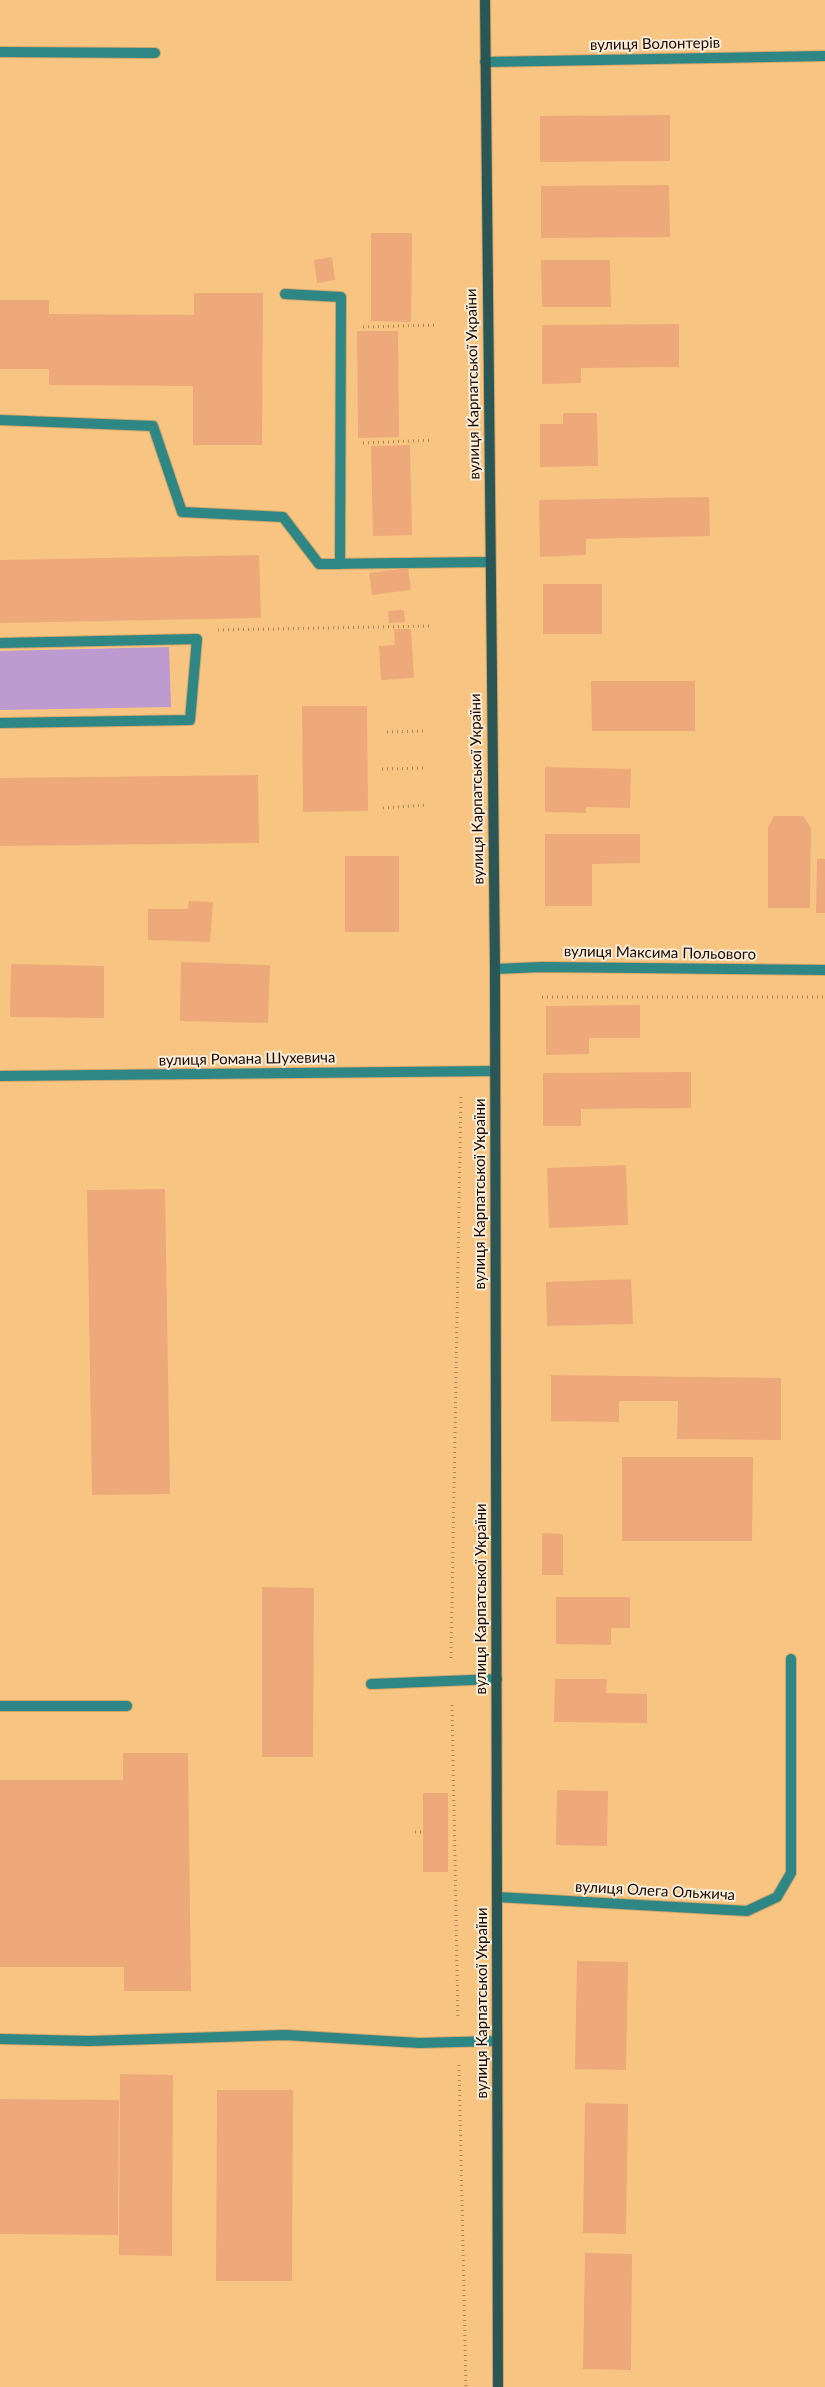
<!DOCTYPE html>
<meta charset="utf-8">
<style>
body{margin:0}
canvas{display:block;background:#f7c581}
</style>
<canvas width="825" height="2387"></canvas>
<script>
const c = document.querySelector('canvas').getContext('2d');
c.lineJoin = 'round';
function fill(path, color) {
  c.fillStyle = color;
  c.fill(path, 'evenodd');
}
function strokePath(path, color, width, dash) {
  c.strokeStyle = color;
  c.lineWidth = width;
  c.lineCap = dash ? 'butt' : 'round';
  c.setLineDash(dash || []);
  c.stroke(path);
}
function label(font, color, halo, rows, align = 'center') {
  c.font = font + ' Lato,sans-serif';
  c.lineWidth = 4;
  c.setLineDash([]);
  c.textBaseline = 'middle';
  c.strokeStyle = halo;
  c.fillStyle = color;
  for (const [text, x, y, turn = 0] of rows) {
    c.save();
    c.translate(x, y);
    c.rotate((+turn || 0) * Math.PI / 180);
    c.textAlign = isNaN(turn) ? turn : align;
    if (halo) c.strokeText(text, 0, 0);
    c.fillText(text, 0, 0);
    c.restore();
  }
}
fill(new Path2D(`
 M169 647 171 707 0 710V651Z`), '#bd9acf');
fill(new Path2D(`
 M670 115V161L540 162V116Z
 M669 185 670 237 541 238V186Z
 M371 233H412L411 322 371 321Z
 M332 257 335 280 317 283 314 260Z
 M541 260H610L611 307H542Z
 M194 293H263L262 445H193V386L49 385V369H0V300H49V314L194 315Z
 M679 324V367L581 368V383L542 384V325Z
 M357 331H398L399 437 358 438Z
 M563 413H597L598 466 540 467V424H563Z
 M410 445 412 535 373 536 371 446Z
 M709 497 710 536 586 539V555L540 557 539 500Z
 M259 555 261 618 0 623V560Z
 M408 568 411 590 372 595 369 573Z
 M543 584H602V634H543Z
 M404 610 405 622 389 623 388 611Z
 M394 629H411L414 678 381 680 379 646 395 645Z
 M591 681H695V731H592Z
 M302 706H367L368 811 303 812Z
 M545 767 631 769 630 808 586 807V813L545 812Z
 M258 775 259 843 0 846V778Z
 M774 816H803L811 828 810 908H768V827Z
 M545 834H640V863L592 864V906H545Z
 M345 856H399V932H345Z
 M817 859H825V913H816Z
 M189 901 213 902 210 942 148 940V909H188Z
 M181 962 270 965 268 1023 180 1021Z
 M11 964 104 966V1018L10 1017Z
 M640 1005V1038H589V1054L546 1055V1006Z
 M691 1072V1108L581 1109V1126H543V1073Z
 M626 1165 628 1225 549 1228 547 1168Z
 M165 1189 170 1494 92 1495 87 1190Z
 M631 1279 633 1324 547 1326 546 1282Z
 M551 1375 781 1378V1440L677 1439 678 1401H619V1422L551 1421Z
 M622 1457H753L752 1541H622Z
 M542 1533 563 1534V1575H542Z
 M262 1587 314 1588 313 1757H262Z
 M556 1597H630V1628H611V1645L556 1644Z
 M555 1679H607L606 1693 647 1694V1723L554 1722Z
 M123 1753H188L191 1991H124V1967H0V1780H123Z
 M557 1790 608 1791 607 1846 556 1845Z
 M423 1793H448V1872H423Z
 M577 1961 628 1962 626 2070 575 2069Z
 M120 2074 173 2075 172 2256 119 2255Z
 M217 2090H293L292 2281H216Z
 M0 2099 119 2100 118 2235 0 2234Z
 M585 2103 628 2104 626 2234 583 2233Z
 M585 2253 632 2254 631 2370 583 2369Z`), '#eea97a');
const service = new Path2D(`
 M0 52 155 53
 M285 294 341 297 340 564
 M0 420 153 426 182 512 283 517 319 564 490 562
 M0 643 197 639 190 720 0 723
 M371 1684 497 1679
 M0 1706H127
 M0 2039 90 2041 285 2035 419 2043 497 2041`);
const minor = new Path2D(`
 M0 1076 495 1071
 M497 1897 747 1911 777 1897 791 1873V1659`);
const tertiary = new Path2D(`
 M485 62 825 56
 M495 969 542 967 825 970`);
const secondary = new Path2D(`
 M485 0 495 969 498 2387`);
strokePath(service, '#d3a76c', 12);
strokePath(minor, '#d3a76c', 12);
strokePath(tertiary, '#d3a76c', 12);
strokePath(secondary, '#d3a76c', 12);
strokePath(new Path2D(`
 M363 327 435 325
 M363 443 433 440
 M218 630 429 626
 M387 732 427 731
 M382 769 426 768
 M383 808 425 805
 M542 997H825
 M451 1658 461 1095
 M452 1705 458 2018
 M415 1832H423
 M459 2065 466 2387`), '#ac8656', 3, [1, 4]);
strokePath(service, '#2e8685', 10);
strokePath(minor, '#2e8685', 10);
strokePath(tertiary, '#2e8685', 10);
strokePath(secondary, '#2a5656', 10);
label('15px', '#160900', '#fcedd9', [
 ["вулиця Волонтерів",655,44,-1],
 ["вулиця Карпатської України",473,384,-91],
 ["вулиця Карпатської України",477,789,-91],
 ["вулиця Максима Польового",660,953,1],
 ["вулиця Романа Шухевича",247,1059,-1],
 ["вулиця Карпатської України",480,1194,-90],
 ["вулиця Карпатської України",481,1599,-90],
 ["вулиця Олега Ольжича",655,1891,3],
 ["вулиця Карпатської України",482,2003,-90]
]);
</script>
